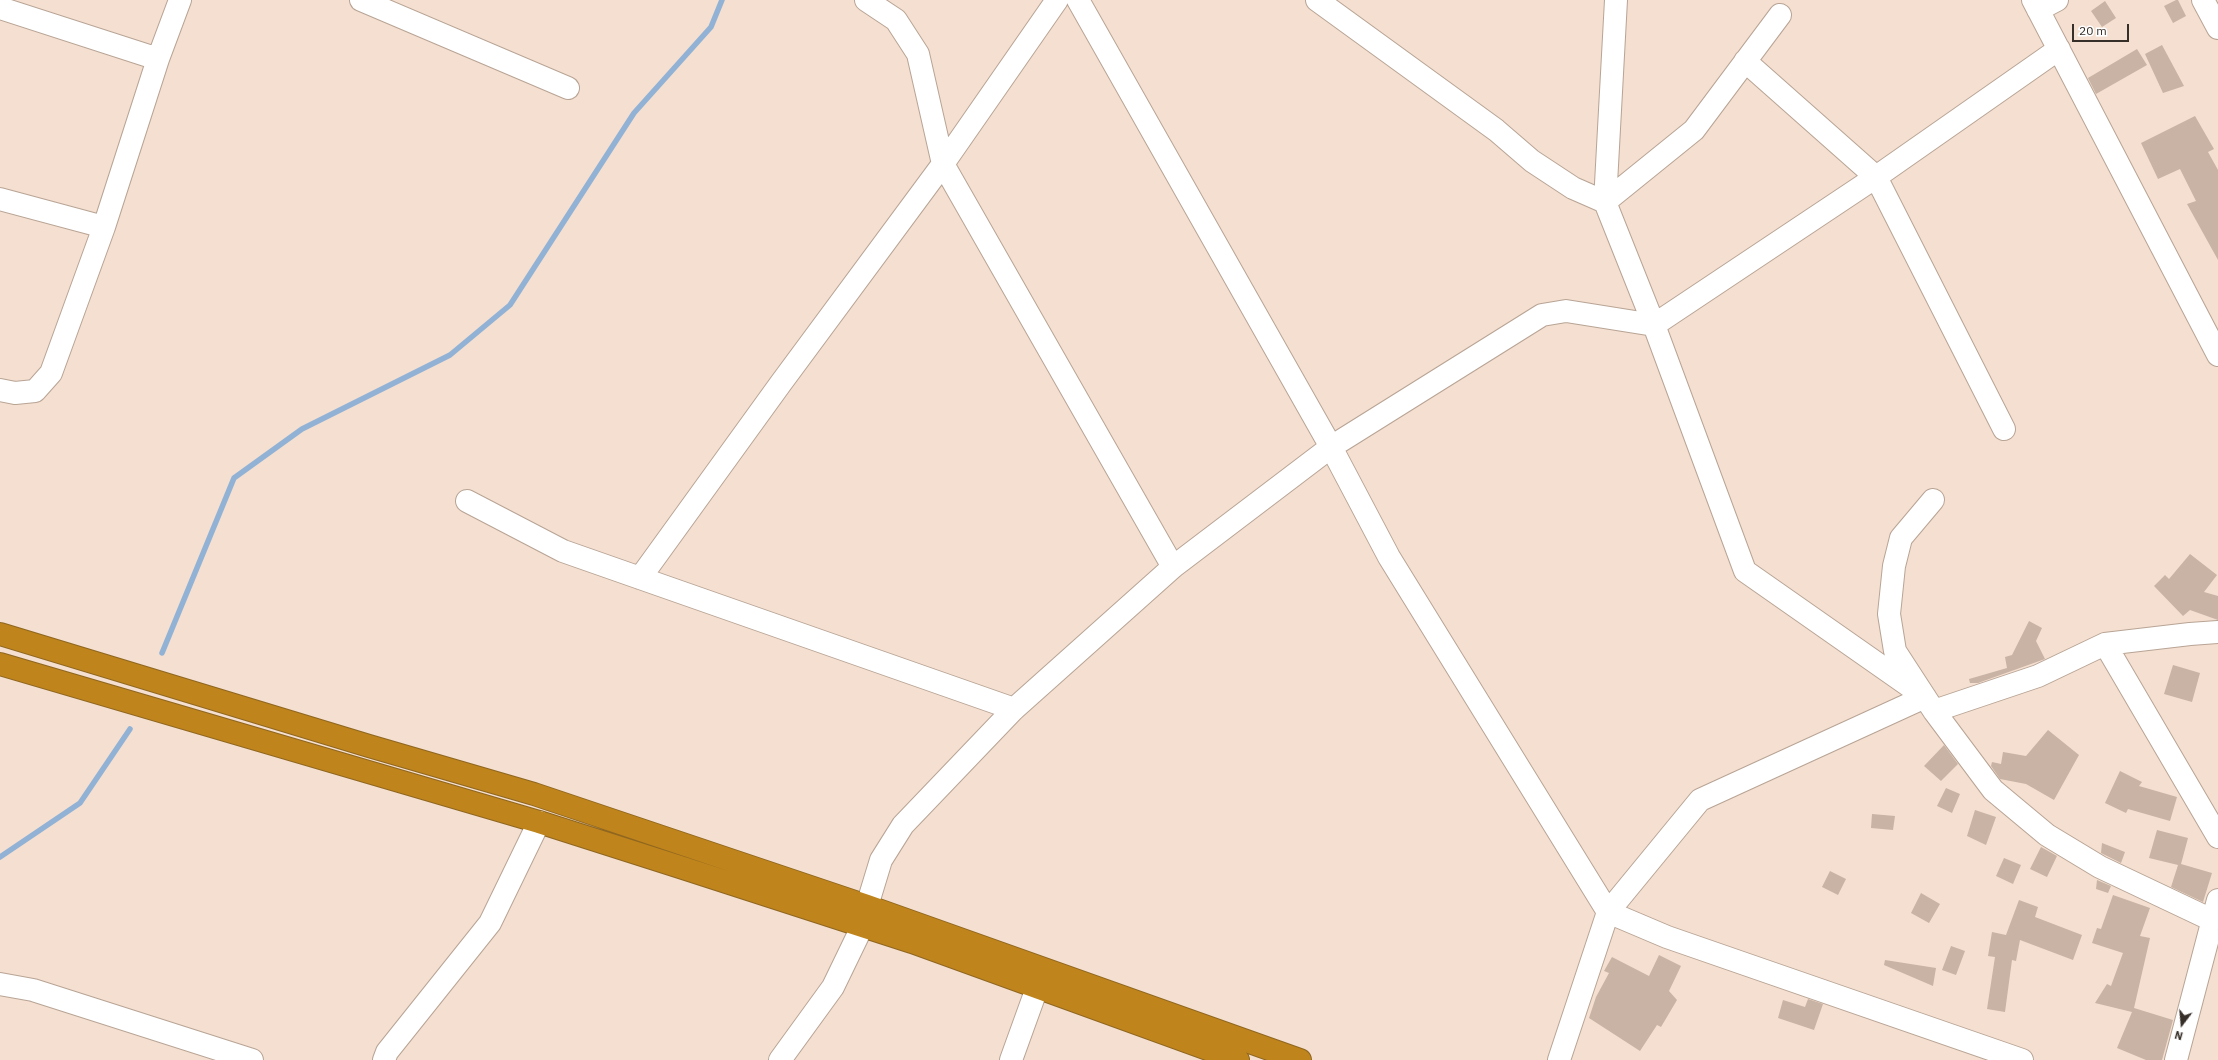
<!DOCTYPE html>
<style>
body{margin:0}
#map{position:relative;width:2218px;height:1060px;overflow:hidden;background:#f4dfd0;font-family:"IBM Plex Sans",sans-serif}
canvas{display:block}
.north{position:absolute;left:2162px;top:1004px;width:40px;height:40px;-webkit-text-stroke:3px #fff;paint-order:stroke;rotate:196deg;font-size:11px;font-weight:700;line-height:16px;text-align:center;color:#362e28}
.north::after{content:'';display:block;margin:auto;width:14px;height:18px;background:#362e28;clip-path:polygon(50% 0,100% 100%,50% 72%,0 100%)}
.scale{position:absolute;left:2072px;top:24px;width:57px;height:18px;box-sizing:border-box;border:2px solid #362e28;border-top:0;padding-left:5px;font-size:12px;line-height:14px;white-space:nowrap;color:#362e28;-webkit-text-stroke:3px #fff;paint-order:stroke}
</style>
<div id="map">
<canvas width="2218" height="1060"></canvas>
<div class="north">N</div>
<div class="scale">20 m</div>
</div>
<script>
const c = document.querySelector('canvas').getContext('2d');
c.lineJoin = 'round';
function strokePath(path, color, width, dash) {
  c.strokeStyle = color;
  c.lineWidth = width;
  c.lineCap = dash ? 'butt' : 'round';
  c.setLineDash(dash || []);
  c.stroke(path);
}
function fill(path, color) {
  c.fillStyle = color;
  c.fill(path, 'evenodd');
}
strokePath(new Path2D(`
 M162 653 234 478 302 429 450 355 510 305 634 113 711 27 722 0
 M0 857 80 803 130 729`), '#91b2d5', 5.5);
fill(new Path2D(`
 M2176 0H2178L2186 16 2173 23 2164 6Z
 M2105 1 2116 18 2102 27 2091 11Z
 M2162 45 2184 86 2163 93 2145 54Z
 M2137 49 2147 65 2096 94 2088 78Z
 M2195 116 2214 149 2208 152 2218 170V260L2187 204 2196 201 2180 169 2158 179 2141 143Z
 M2190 554 2217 575 2204 592 2218 596V620L2190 610 2183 616 2154 586 2165 575 2169 579Z
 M2029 621 2042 628 2036 641 2045 659 1978 683H1970L1969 679 2007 668 2005 657 2012 655Z
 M2173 665 2200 673 2192 702 2164 694Z
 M2048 730 2079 755 2054 800 2026 784 2000 779 1991 766 1992 762 2001 764 2003 752 2026 756Z
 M1944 745 1958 764 1941 781 1924 766Z
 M2120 771 2142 782 2139 786 2177 797 2170 821 2128 809 2126 813 2105 803Z
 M1946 788 1960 794 1952 813 1937 806Z
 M1975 810 1996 817 1986 845 1967 836Z
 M1872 814 1895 816 1893 830 1871 828Z
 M2157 830 2188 838 2181 864 2212 873 2203 902 2171 887 2178 865 2149 858Z
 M2102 843 2125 852 2121 863 2101 853Z
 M2041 847 2057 856 2047 877 2030 869Z
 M2004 858 2021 865 2013 884 1996 876Z
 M1830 871 1846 879 1838 895 1822 887Z
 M2097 880 2111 886 2108 893 2096 889Z
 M1921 893 1940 904 1929 923 1911 913Z
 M2113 895 2150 908 2140 936 2150 938 2134 1008 2173 1020 2162 1060H2146L2117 1048 2132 1012 2095 1003 2107 984 2111 986 2123 953 2092 943 2097 928 2101 929Z
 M2019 900 2038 907 2035 917 2082 935 2073 960 2020 940 2016 961 2012 960 2005 1012 1987 1009 1995 957 1988 956 1992 932 2006 935Z
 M1951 946 1965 951 1956 975 1942 970Z
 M1659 955 1681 966 1669 991 1677 1000 1661 1027 1657 1025 1640 1051 1589 1018 1596 997 1609 973 1604 971 1612 957 1649 976Z
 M1885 960 1936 968 1933 986 1884 965Z
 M1808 999 1823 1004 1814 1030 1778 1018 1783 1000 1805 1007Z`), '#c8b3a5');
const minor = new Path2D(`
 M361 0 568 88
 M1057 0 943 164 1173 567
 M1078 0 1331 447 1389 557 1608 912 1667 937 2022 1060
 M1317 0 1496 130 1532 161 1573 188 1605 202 1694 130 1780 15
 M1616 0 1605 202 1654 325 1745 571 1925 697
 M2033 0 2218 355
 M2203 0 2218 28
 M0 8 158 59
 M2038 10 2057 0
 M1745 61 1876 177 2004 429
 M0 199 104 227
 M0 390 15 393 35 391 51 373 104 227 158 59 180 0
 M1933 500 1901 538 1894 566 1889 614 1895 651 1934 711 1993 790 2047 835 2100 867 2212 920
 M467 501 563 551 1014 709
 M640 578 781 383 943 164 918 54 896 20 866 0
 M2105 644 2218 837
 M1934 711 2038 676 2105 644 2190 634 2218 632
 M867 906 881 860 903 825 1014 709 1173 567 1331 447 1542 315 1566 311 1654 325 1876 177 2059 49
 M0 984 33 990 252 1060
 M384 1060 387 1052 490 923 539 822
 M780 1060 833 987 863 925
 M1011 1060 1037 988
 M1559 1060 1608 912 1700 800 1925 697
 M2176 1060 2218 900`);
const highway = new Path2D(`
 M0 634 369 746 534 794 867 906 1300 1060
 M0 664 539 822 680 867 912 942 1238 1060`);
strokePath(minor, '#b8a495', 24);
strokePath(highway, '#8f6620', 24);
strokePath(minor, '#fff', 22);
strokePath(highway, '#bf841b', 22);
</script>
